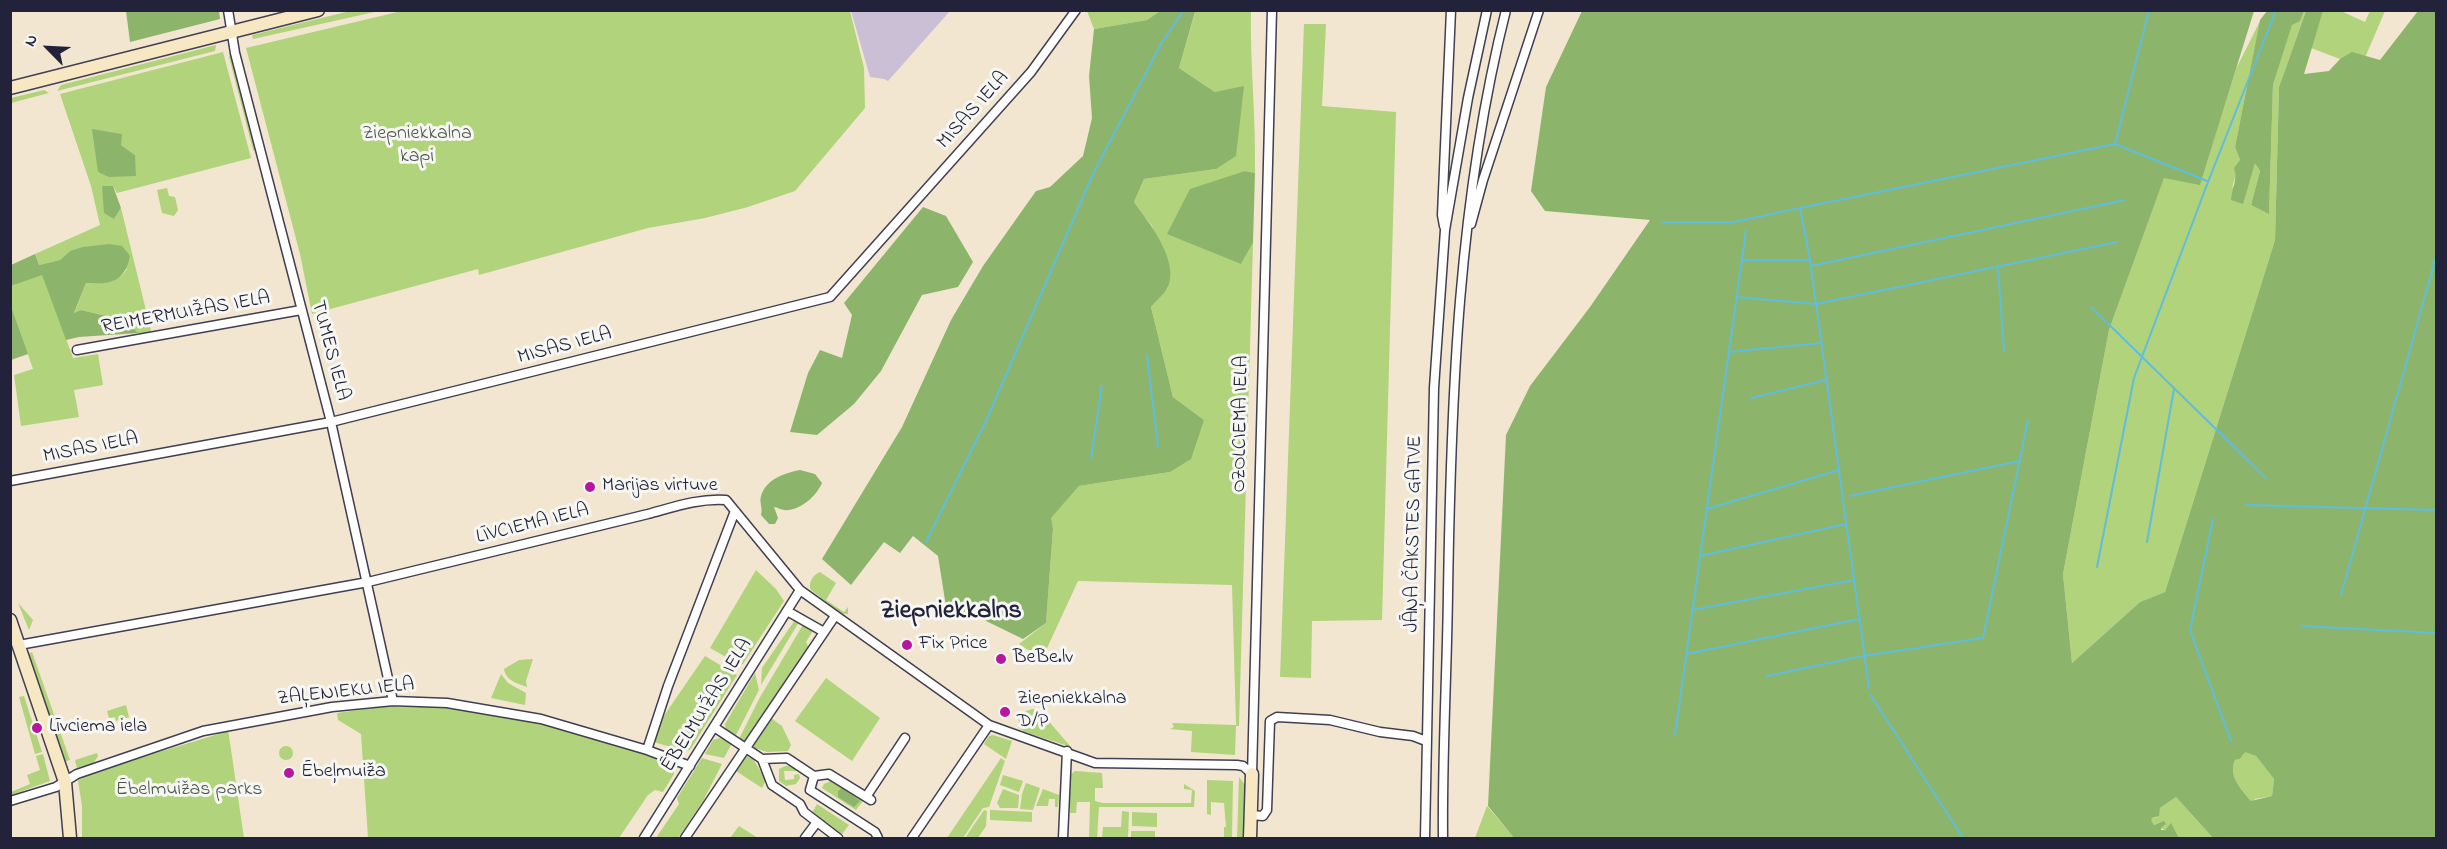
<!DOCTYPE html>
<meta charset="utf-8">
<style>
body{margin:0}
#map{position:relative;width:2447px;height:849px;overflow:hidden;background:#f2e6d1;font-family:"Indie Flower",sans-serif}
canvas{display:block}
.frame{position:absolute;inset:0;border:12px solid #22223b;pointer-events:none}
.north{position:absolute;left:18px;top:18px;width:60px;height:60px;-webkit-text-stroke:4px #f6f6f2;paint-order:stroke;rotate:294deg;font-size:16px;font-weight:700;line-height:24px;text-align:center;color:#22223b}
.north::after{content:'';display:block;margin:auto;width:21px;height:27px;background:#22223b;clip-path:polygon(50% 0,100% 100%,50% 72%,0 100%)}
</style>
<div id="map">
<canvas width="2447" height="849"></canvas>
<div class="frame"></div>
<div class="north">N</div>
</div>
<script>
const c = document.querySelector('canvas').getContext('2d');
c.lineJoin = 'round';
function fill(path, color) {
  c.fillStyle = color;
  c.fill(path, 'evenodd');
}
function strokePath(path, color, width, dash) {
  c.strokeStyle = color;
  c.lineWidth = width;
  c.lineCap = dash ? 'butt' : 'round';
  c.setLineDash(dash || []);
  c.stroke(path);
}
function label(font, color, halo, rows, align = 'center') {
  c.font = font + ' "Indie Flower",sans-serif';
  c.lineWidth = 6;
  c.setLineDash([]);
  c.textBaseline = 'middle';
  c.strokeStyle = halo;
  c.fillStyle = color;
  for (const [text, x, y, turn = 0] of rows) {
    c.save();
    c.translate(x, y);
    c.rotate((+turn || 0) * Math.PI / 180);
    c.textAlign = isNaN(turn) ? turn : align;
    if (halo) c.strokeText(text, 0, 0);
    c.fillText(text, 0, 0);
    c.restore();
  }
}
fill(new Path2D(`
 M851 11V10L950 11 888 81 884 79 870 77Z`), '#cbbfd5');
fill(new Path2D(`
 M354 10 379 11 253 39 252 35Z
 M406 10 850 11 864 68 865 108 795 191 748 207 705 218 648 228 479 275 478 269 312 314 300 254 246 48Z
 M1087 11H1160L1147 20 1094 29Z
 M1193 11H1251C1250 65 1256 118 1255 173L1245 171 1241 264 1253 243 1239 726H1236L1235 755 1191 752 1192 731 1170 729 1174 727 1172 723 1236 725 1232 585 1078 581 1042 659 1019 644 1046 623 1053 529 1050 518 1079 486 1170 472 1204 420 1173 397 1151 307 1168 288 1152 226 1134 202 1144 179 1216 169 1215 92 1179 68 1195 13Z
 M2304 11H2306L2279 87 2275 240 2165 592 2140 602 2072 663 2063 574 2109 330 2164 177 2200 184 2236 69 2260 21 2235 147 2240 160 2232 188 2255 162 2260 171 2251 205 2269 213 2273 85 2292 24 2300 21Z
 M2323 11H2341L2365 22 2370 11H2385L2361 67 2311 48Z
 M1304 24H1326L1322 106 1396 112 1382 620 1312 621 1311 678 1280 677Z
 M216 45 215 51 57 91 61 85Z
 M223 52 251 158 117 193 113 186H102L114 219 121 208 152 335 138 333 127 321 81 310 74 314 86 283C103 284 118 283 127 269L70 251 60 260 39 265 35 254 100 225 91 186 60 94ZM93 130 121 134V145L135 155 99 173Z
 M230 53 256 152 253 150 229 57Z
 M44 90 49 93 11 103V98Z
 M167 188 169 196 175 197 178 210 174 216 162 213 157 190Z
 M42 274 72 355 73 358 98 354 103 385 74 390 79 417 21 426 14 375 33 369 11 306V286Z
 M756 570 776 589 784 601 743 664 740 665 710 648Z
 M820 572 836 583 826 600 844 612 848 607V614H841L810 589C809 581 813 575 820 572Z
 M18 603 33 620 29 630Z
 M795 620 799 622 761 685 762 668Z
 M804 623 812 627V632L806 642 809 648 744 743 739 739 759 699Z
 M32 652 70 760 63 762 28 654Z
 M705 656 737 675 690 750 685 751 657 743 654 741 661 720Z
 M533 659 526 681 527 687C517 683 506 681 504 669L519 660Z
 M755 673 759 690 735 737 726 731 725 724Z
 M501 674 508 683 526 693 525 705 491 698Z
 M826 678 880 718 852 761 795 721Z
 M24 696 42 752 35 754 19 697Z
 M126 705 129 717 116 721 115 717 109 718 107 711Z
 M394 705 399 707 419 705 461 709 501 715 546 725 657 758 672 766 674 774 663 792 655 790 648 795 619 838H368L361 734 338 720 337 713Z
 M1033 709 1039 710 1071 747 1025 732 1019 728C1017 716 1022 711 1033 709Z
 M771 718 782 726 791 745 788 751 767 752 754 748V744Z
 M228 729 244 838H82V806L78 780 103 769 222 733Z
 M993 735 1012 741 1006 759 984 744 989 736Z
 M720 738 732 743 724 758 705 754 713 740Z
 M279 753a7 7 0 1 1 14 0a7 7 0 1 1-14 0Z
 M2245 751 2256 756 2274 779 2272 796 2255 799 2253 802 2251 801C2241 789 2228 776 2235 760L2240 759Z
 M97 753 98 756 93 764 77 768 75 760Z
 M43 754 50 781 11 795V792L30 784 27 775 40 770 36 756Z
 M746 756 753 759 766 780 762 788 736 771Z
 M702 758 722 764 703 801 678 838H656L679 804 677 798Z
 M1001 758 1005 761 989 807 983 808 963 838H947Z
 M785 766H791L798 771H784L785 780 794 779V775L799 774 800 778 796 784 786 786 779 781V769Z
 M1075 771 1102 773 1103 788H1095V801L1103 803H1191L1192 790 1184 789V784L1195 791 1194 807H1099L1097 838H1089L1090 802H1077L1076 813H1070V775Z
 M1003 775 1023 781 1019 792 1000 785Z
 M828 777 863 801 856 810 822 788 824 784 829 782Z
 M1239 777 1246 786 1245 838H1237Z
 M1207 780 1233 781 1232 838H1224V827H1226L1224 803 1211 802V815L1207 814Z
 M1026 783 1040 788 1033 810 1020 809 1022 794Z
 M1003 789 1019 795 1018 808H1000L997 803Z
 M1043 789 1059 795 1058 807H1055V799H1049L1048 806H1036Z
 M2176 797 2213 838H2179L2171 824 2165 830 2160 828 2165 825 2163 822 2153 825 2150 821 2152 818 2157 817 2160 808Z
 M817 804 849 825 842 834 812 813Z
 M1487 806 1514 838H1475Z
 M984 810 987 811 986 826 978 838H965Z
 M990 810 1032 812V822L990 820Z
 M1122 811 1129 812 1128 838H1102L1103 827H1121Z
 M1132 812 1157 813V827L1132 826Z
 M739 826 758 838H730Z
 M1131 831H1155V838H1131Z`), '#b0d37b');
fill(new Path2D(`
 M126 11H219L220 19 130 42Z
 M1160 11 1195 12 1179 68 1215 92 1244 86 1236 156 1216 169 1144 179 1134 202C1149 222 1181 263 1167 289 1163 295 1156 301 1151 307L1173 397 1204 420 1191 459 1170 472 1079 486 1051 518 1053 529 1046 623 1023 639 982 619H948L938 556 913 536 900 553 884 542 851 585 822 559 902 427 951 320 983 266 1036 191 1050 187 1083 156 1092 118 1089 76 1094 29 1147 20Z
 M1582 11H2254L2200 185 2164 178 2109 330 2063 574 2072 663 2140 602 2165 592 2275 240 2279 87 2306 11H2323L2304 74 2329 71 2340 59 2352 52 2380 60 2418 11H2436V838H2213L2176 797 2160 808 2159 816 2152 818 2151 821 2154 825 2164 821 2166 824 2161 828V830H2165L2171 823 2179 838H1514L1488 806 1506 435 1530 386 1590 307 1650 220 1545 211 1531 191 1546 87ZM2245 752 2256 756 2274 779 2272 796 2251 801C2241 789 2228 776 2235 760L2240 759Z
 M2267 11H2304L2300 21 2292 25 2273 85 2269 214 2251 205 2260 171 2255 163 2243 204 2231 200C2232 188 2238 179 2234 168L2240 160 2235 147 2260 20Z
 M92 129 122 134 121 145 135 155 136 176 109 177 98 172Z
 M1245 171 1255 173 1253 243 1241 264 1167 234 1190 189Z
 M102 186H113L121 208 114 219 104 213Z
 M923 207 946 216 973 262 958 287 922 295 881 371 854 404 817 435 790 432 808 373 820 350 842 358 852 315 844 303Z
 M109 244 122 246 130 256C125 282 110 285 86 283L74 313 81 310 127 321 138 333 79 337 66 340 42 275 11 286V265L35 254 39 265 60 260 70 251 83 247Z
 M11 306 28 354 11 360H10Z
 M800 470 815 474 822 483C817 495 802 509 788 510 783 511 779 508 774 507L778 518 775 524H769L761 515C763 508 759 502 761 496 766 479 785 473 800 470Z
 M842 788 860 801 854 807 838 797V791Z`), '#8cb56b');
strokePath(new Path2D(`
 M2115 144 2149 10
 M1800 208 2115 144 2207 181
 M1662 222H1734L1800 208 1810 260 1869 688
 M1741 260H1810
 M1811 266 2125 200
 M1998 267 2004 351
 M1736 297 1816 304 2117 242
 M2091 307 2266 478
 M1729 352 1821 343
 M1147 355 1158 447
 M1751 398 1826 380
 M1091 458 1102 386
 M1850 496 2020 461
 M2246 505 2436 510
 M1707 509 1839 470
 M2213 519 2190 630 2231 741
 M926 542 986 421 1093 174 1162 42 1184 10
 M2147 542 2174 389
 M1700 556 1846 524
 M2097 567 2134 378 2208 182 2276 10
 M2341 595 2436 257
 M1692 610 1854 580
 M2302 626 2436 633
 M1686 654 1860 619
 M1767 676 1863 656 1983 638 2028 420
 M1870 694 1963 838
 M1675 735 1746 230`), '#5fbddd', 2);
const street = new Path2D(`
 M228 10 235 53 331 422 393 701
 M1471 224 1483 180 1539 10
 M1444 226 1442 215 1451 10
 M77 350 301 310
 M10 481 331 422 830 297 1031 72 1076 10
 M787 611 824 632
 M19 645 368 582 648 514C674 507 699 498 726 500L800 590 989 725 1095 763 1237 765 1243 766 1252 774
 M714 727 762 759 787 758 814 776 810 790 875 832 878 838
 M647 750 668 686 735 511
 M762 759 772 785 800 804 804 812 838 838
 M1252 774 1272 10
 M814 776 829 774 871 800
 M866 797 905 738
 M10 801 56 787 77 774 203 731 332 707 393 701 447 703 541 719 647 750 690 766
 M1251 815 1263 816 1267 810 1270 721 1277 717 1330 720 1380 732 1413 736 1426 741
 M644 838 800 590
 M685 838 835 616
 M805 838 817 822
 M912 838 989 725
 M1063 838 1067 751
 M1425 838 1434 388 1445 230 1468 98 1487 10
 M1443 838C1442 757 1447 675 1448 593 1451 398 1458 200 1506 10`);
const secondary = new Path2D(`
 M10 88 318 10
 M10 620 65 782 70 838
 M1250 838 1252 774`);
strokePath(street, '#413f52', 11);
strokePath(secondary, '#413f52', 15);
strokePath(street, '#fff', 8);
strokePath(secondary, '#f7e8c3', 12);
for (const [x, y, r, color] of [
 [590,487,6,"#b5179e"],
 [907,645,6,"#b5179e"],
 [1001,659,6,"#b5179e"],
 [1005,712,6,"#b5179e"],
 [37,728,6,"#b5179e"],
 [289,773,6,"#b5179e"]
]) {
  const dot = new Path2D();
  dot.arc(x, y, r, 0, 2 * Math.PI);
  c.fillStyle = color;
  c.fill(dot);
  strokePath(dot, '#f6f6f2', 2);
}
label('20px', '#22223b', '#f6f6f2', [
 ["MISAS IELA",974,111,-48],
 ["REIMERMUIŽAS IELA",186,314,-10],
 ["MISAS IELA",565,347,-15],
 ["TUMES IELA",329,351,75],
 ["OZOLCIEMA IELA",1242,424,-89],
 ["MISAS IELA",91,449,-11],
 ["LĪVCIEMA IELA",533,525,-14],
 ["JĀŅA ČAKSTES GATVE",1415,534,-89],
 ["ZAĻENIEKU IELA",346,693,-6],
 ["ĒBELMUIŽAS IELA",708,706,-58]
]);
label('20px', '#4d574e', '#f6f6f2', [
 ["Ziepniekkalna",417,135],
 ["kapi",417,158],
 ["Ēbelmuižas parks",189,791]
]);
label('20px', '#22223b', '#f6f6f2', [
 ["Marijas virtuve",602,487],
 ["Fix Price",919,645],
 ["BeBe.lv",1013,659],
 ["Ziepniekkalna",1017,700],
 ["D/P",1017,723],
 ["Līvciema iela",49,728],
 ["Ēbeļmuiža",301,773]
], 'left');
label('bold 26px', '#22223b', '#f6f6f2', [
 ["Ziepniekkalns",951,613]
]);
</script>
